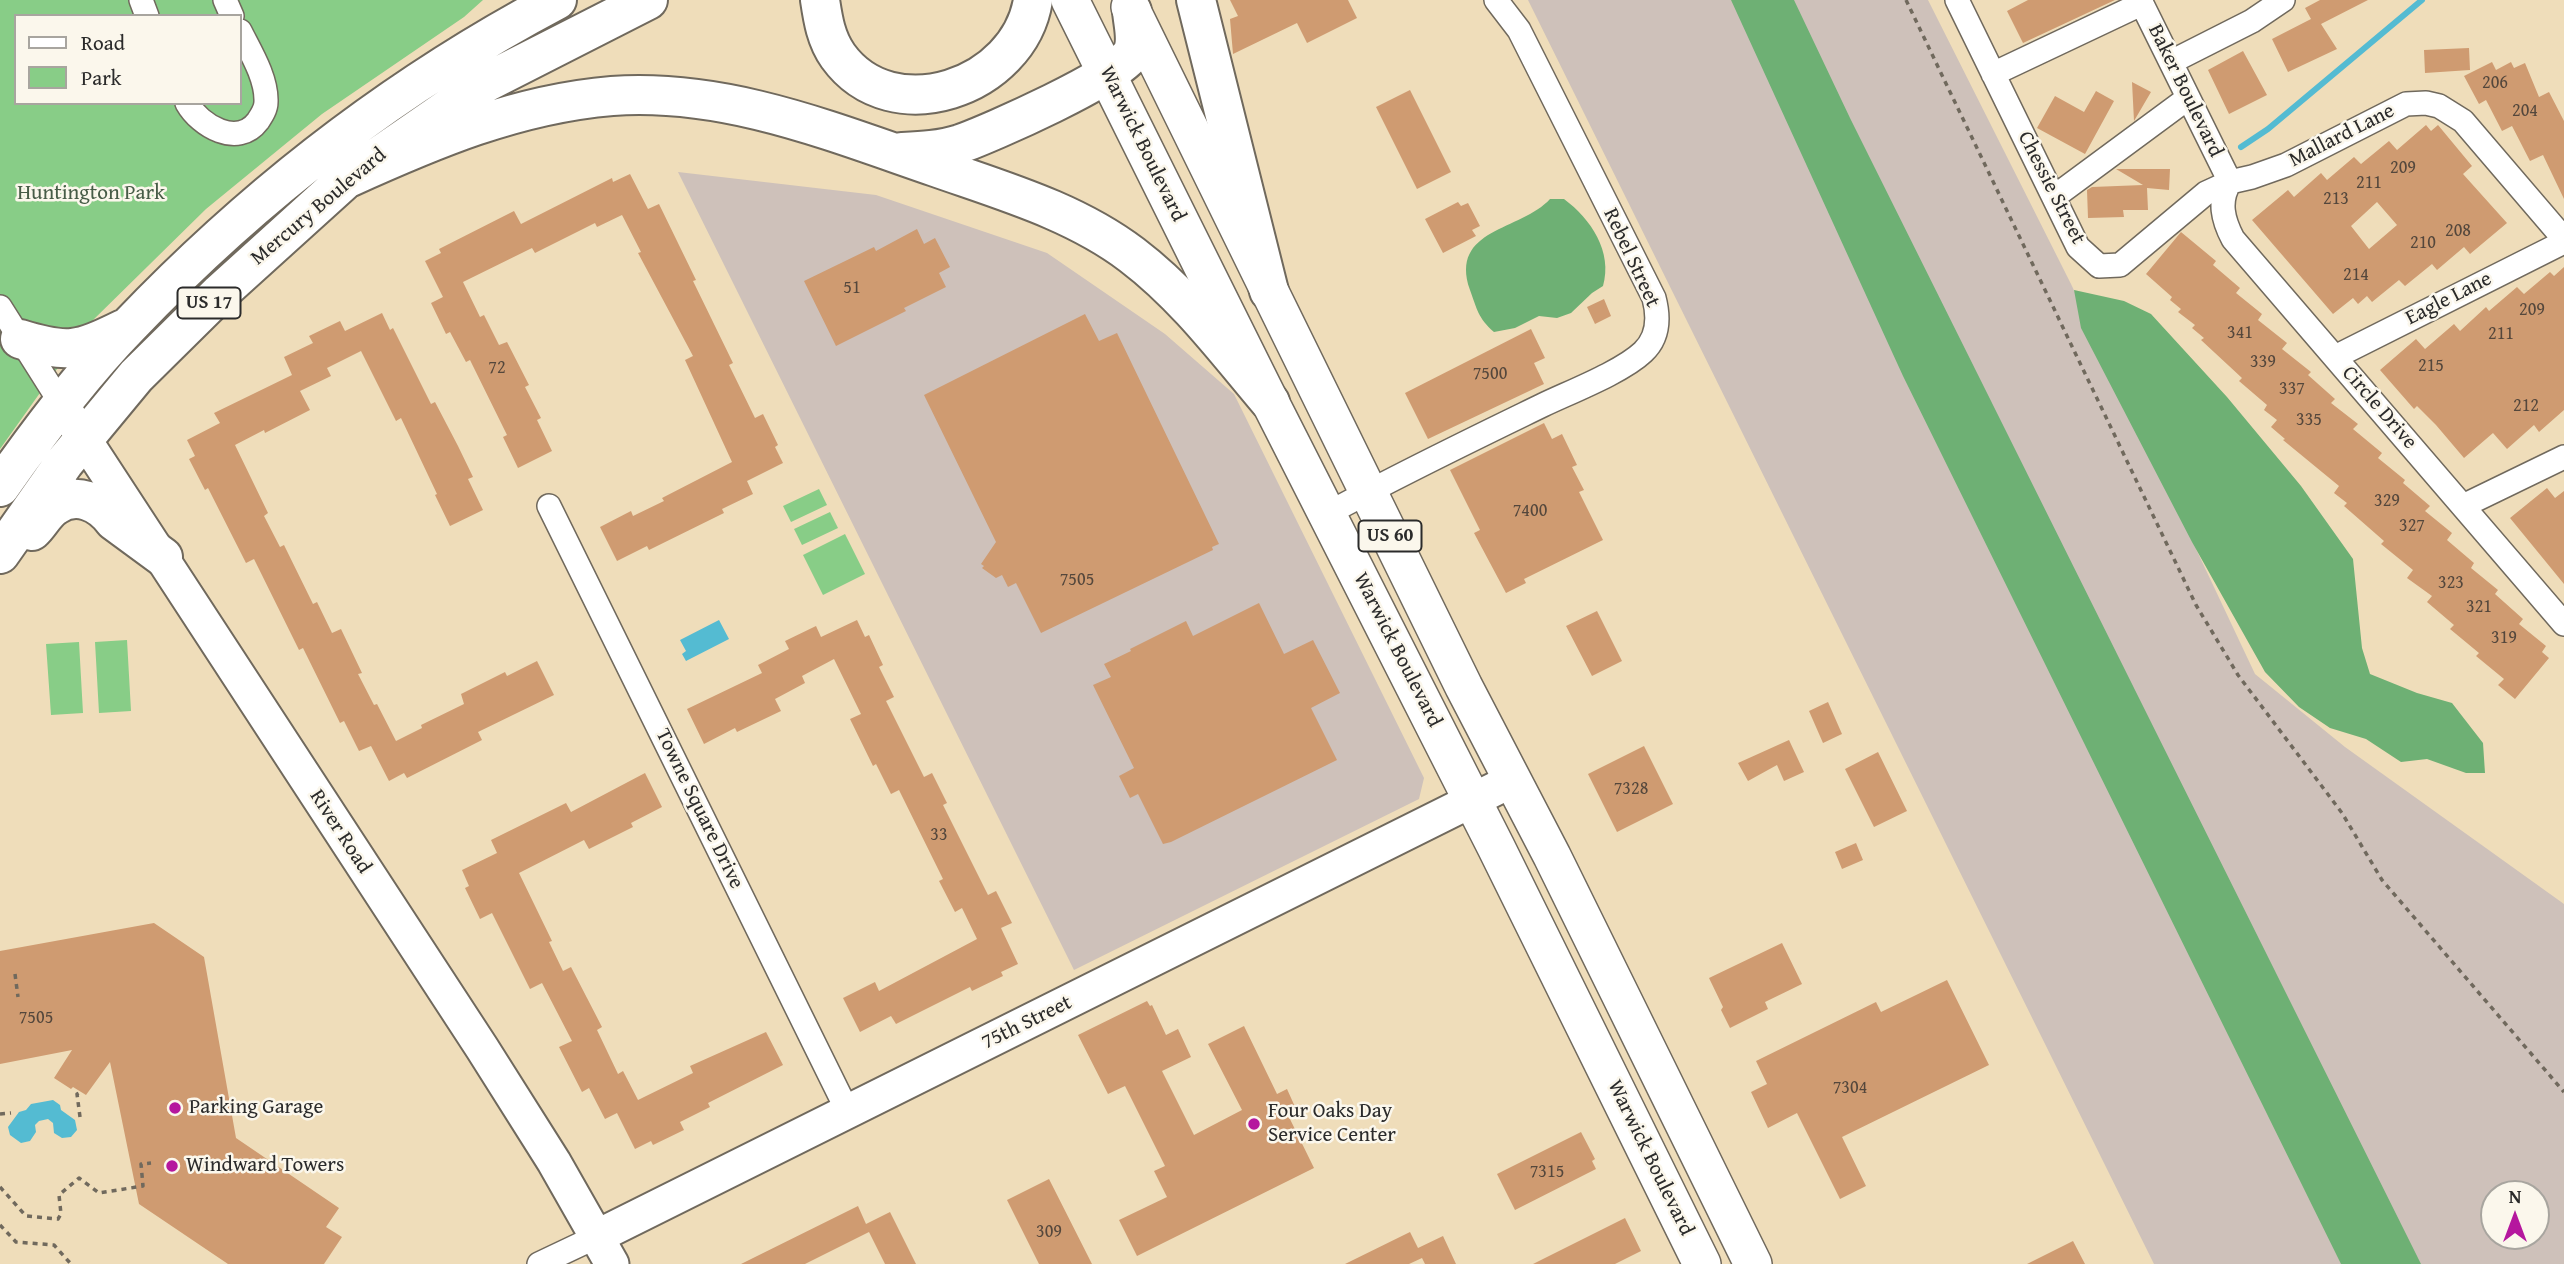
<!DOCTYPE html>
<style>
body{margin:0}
#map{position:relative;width:2564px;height:1264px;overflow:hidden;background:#efddba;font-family:"Gentium Book Plus",serif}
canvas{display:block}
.legend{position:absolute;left:14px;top:14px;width:228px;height:91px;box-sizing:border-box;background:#fbf7ec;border:2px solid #a8a59f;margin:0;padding:9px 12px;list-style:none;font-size:21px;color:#2b2b2b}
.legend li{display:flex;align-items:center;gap:14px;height:35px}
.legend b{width:35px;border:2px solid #a8a59f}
.north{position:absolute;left:2480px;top:1180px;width:70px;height:70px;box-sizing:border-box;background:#fbf7ec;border:2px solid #a8a59f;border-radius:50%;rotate:0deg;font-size:19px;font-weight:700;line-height:28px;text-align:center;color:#2b2b2b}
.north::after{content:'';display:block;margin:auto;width:24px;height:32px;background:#b5179e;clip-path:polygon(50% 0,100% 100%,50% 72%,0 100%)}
</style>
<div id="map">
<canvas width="2564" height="1264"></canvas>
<ul class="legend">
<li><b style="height:9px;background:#fff"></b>Road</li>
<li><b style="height:19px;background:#88cd87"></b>Park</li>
</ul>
<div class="north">N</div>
</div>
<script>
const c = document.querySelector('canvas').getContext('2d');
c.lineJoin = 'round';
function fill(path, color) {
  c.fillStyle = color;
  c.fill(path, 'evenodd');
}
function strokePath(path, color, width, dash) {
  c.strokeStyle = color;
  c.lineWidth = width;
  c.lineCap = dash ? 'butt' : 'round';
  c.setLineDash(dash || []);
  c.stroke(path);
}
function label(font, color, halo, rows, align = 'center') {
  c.font = font + ' "Gentium Book Plus",serif';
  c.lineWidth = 5;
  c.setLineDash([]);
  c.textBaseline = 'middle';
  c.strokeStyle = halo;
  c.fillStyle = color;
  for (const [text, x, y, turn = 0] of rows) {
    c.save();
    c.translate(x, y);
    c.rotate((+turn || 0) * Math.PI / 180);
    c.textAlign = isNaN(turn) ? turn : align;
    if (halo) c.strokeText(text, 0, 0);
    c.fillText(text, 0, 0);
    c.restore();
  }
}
fill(new Path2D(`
 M1528 0H1928L2071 284 2255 674 2345 747 2564 904V1264H2154ZM2494 1194H2536V1236H2494Z
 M678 172 876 195 1047 253 1165 334 1234 394 1424 778 1419 799 1074 970Z`), '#cec1ba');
fill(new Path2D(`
 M0 0H483L464 17 322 114 206 209 89 324 0 449ZM16 16H240V103H16Z
 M819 489 827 505 791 522 783 506Z
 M830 512 838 528 802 545 794 529Z
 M845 534 865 574 823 595 803 555Z
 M127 640 131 711 99 713 95 642Z
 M79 642 83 713 51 715 46 644Z`), '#88cd87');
fill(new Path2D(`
 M1731 0H1794L1850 118 2421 1264H2341L1903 376Z
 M1550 199H1564C1591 219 1613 252 1603 286L1592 293 1571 313 1557 318 1539 316 1515 328 1494 332C1478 318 1477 309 1470 290 1449 228 1521 231 1550 199Z
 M2074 290 2124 301 2151 314 2227 397 2301 486 2353 559 2362 648 2370 674 2417 693 2452 703 2483 743 2485 773H2466L2427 759 2401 762 2366 739 2330 728 2299 707 2265 672 2192 542 2081 328Z`), '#6eb074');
fill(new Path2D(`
 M719 620 729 639 686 661 682 654 686 651 680 640Z
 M53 1100 60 1105 61 1110 75 1120 77 1130 71 1137 62 1138 54 1133 53 1123 48 1119 39 1121 35 1125 36 1132 30 1141 21 1143 10 1135 8 1127 19 1112 26 1110 31 1104Z`), '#54bbd2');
strokePath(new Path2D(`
 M2241 147 2268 129 2422 0`), '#54bbd2', 6);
fill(new Path2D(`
 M1230 0H1348L1357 18 1307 43 1297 23 1233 54 1230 19 1238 16Z
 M2028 0H2115L2023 43 2007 11Z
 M2320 0H2368L2321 24 2337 49 2288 72 2272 39 2311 19 2305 8Z
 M2469 48 2470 70 2425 73 2424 50Z
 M2243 51 2267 95 2229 114 2208 70Z
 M2492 62 2496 70 2511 62 2514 68 2525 63 2539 97 2549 92 2564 121V199L2543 155 2530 161 2512 126 2502 131 2486 100 2479 104 2464 76Z
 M2132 82 2151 92 2134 121Z
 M1410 90 1451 172 1417 189 1376 107Z
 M2096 91 2114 101 2085 154 2037 128 2055 96 2084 112Z
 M2426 125 2431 131 2438 125 2472 166 2463 174 2507 223 2470 254 2464 247 2437 270 2432 264 2405 286 2399 280 2372 302 2367 296 2358 304 2353 298 2333 314 2252 220 2288 190 2294 197 2321 173 2327 180 2354 157 2361 164 2389 141 2397 150ZM2377 202 2397 225 2369 249 2351 226Z
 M2116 169H2170L2169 190 2147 188 2148 210H2123L2124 217 2088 218 2087 190 2092 187 2143 185Z
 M630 174 648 209 659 204 696 280 693 281 733 363 729 365 755 418 763 414 778 445 775 447 783 463 747 481 753 494 722 509 724 513 649 550 647 546 617 561 600 527 631 511 633 516 664 501 662 498 732 462 685 360 693 356 638 253 641 252 622 215 597 227 595 223 535 253 532 248 463 282 480 317 484 315 499 345 507 342 529 385 525 387 541 418 537 420 552 451 518 468 503 437 507 435 470 360 466 362 450 332 446 334 431 303 443 297 425 261 441 253 439 249 514 211 521 224 612 178 613 182Z
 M1458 202 1461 206 1468 203 1480 226 1472 230 1476 236 1443 253 1425 219Z
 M917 229 924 244 935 238 950 267 939 273 946 287 904 308 906 311 836 346 804 281 874 247 876 251Z
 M2181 232 2216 261 2213 265 2240 288 2236 293 2262 314 2258 320 2287 343 2282 349 2311 372 2308 375 2335 399 2331 403 2358 424 2353 429 2382 453 2378 458 2405 480 2403 483 2430 506 2425 511 2452 533 2447 540 2474 563 2471 568 2498 590 2495 594 2523 619 2519 624 2546 646 2542 652 2549 658 2515 699 2498 685 2504 679 2476 656 2479 653 2450 629 2454 625 2427 602 2432 596 2407 578 2413 570 2381 544 2384 541 2344 506 2347 503 2334 493 2339 486 2283 440 2285 439 2271 427 2277 420 2264 410 2267 405 2239 381 2242 378 2201 340 2204 338 2192 328 2195 325 2178 312 2181 309 2170 300 2172 297 2146 274Z
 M2564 267V410L2539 432 2534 425 2507 449 2493 433 2464 458 2436 425 2417 406 2414 409 2380 370 2416 339 2425 349 2454 324 2460 331 2486 307 2489 311 2517 287 2524 294 2550 272 2554 276Z
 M1604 299 1611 316 1595 324 1587 307Z
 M382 313 390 330 393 328 431 404 435 402 458 446 473 477 468 479 483 510 450 526 435 495 437 494 401 418 396 421 361 351 327 368 331 376 300 391 310 410 265 433 264 430 235 445 268 513 264 516 280 547 284 545 313 604 317 602 332 633 341 629 362 673 358 674 374 705 377 704 396 741 422 728 421 725 464 704 461 694 505 672 507 676 537 661 554 695 478 732 482 740 407 778 404 773 389 781 371 746 359 751 344 721 340 723 303 648 299 650 254 559 246 563 208 488 205 490 189 459 195 456 187 440 220 423 214 413 292 375 284 357 313 343 309 336 340 321 345 331Z
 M1085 314 1099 341 1117 333 1219 544 1212 547 1213 550 1041 633 1016 583 1008 587 1002 575 996 578 982 568 984 566 981 564 996 542 924 395Z
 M1531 329 1545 358 1534 363 1544 384 1428 439 1405 393Z
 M1544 423 1552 439 1562 434 1577 465 1572 467 1584 490 1579 492 1603 540 1524 579 1526 583 1506 593 1474 533 1480 530 1450 470Z
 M2547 488 2555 498 2564 491V584L2510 518Z
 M1259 603 1284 654 1313 640 1340 693 1311 708 1337 760 1171 842 1163 844 1138 794 1130 798 1119 776 1134 768 1093 685 1111 677 1104 664 1131 651 1130 649 1186 621 1193 636Z
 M1597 611 1622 661 1592 676 1566 626Z
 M857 620 865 637 869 635 883 665 879 667 894 697 886 701 924 777 932 773 947 803 943 805 988 895 996 891 1012 923 1001 928 1018 964 1001 972 1003 976 972 991 970 987 896 1024 891 1016 860 1032 843 998 875 982 879 991 977 939 962 908 955 912 939 881 943 879 899 790 891 794 876 764 873 766 850 719 861 714 834 659 802 676 805 683 775 699 781 711 737 732 735 728 704 744 687 709 762 673 758 665 789 649 785 641 816 626 821 637Z
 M1828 702 1842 734 1823 743 1809 711Z
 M1789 740 1804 772 1784 781 1777 765 1748 781 1738 763Z
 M1644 746 1673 804 1617 832 1588 774Z
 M1878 752 1907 811 1874 827 1845 769Z
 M645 773 662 807 631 823 633 827 589 849 584 840 519 873 552 941 549 942 563 971 571 967 602 1027 597 1030 618 1074 623 1071 638 1100 693 1073 690 1066 766 1032 783 1065 708 1103 710 1107 680 1122 684 1130 653 1145 651 1141 635 1149 617 1113 605 1119 589 1088 582 1092 559 1047 572 1041 542 983 530 989 492 913 480 919 465 888 469 886 462 870 497 853 491 840 566 803 571 812Z
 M1856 843 1863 860 1842 869 1835 852Z
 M154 923 204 957 236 1138 339 1208 326 1227 342 1237 324 1264H228L139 1204 110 1062 86 1095 73 1087 71 1089 54 1078 72 1050 0 1064V951Z
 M1782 943 1802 984 1765 1002 1768 1009 1730 1028 1721 1010 1723 1007 1709 978Z
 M1947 980 1989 1065 1842 1137 1866 1186 1840 1199 1797 1113 1768 1128 1751 1092 1767 1084 1756 1061 1876 1002 1881 1012Z
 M1147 1001 1150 1006 1152 1005 1166 1035 1178 1029 1191 1057 1162 1071 1194 1135 1242 1110 1208 1044 1244 1026 1277 1094 1287 1089 1296 1109 1287 1113 1314 1168 1137 1256 1119 1220 1167 1197 1154 1171 1165 1166 1125 1086 1108 1094 1078 1035Z
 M1581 1132 1595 1159 1592 1161 1596 1169 1515 1210 1497 1174Z
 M1049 1179 1092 1264H1039L1007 1200Z
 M858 1206 866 1224 890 1212 916 1264H885L869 1232 805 1264H741Z
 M1625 1218 1641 1251 1615 1264H1533Z
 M1410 1232 1418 1248 1443 1236 1456 1264H1425L1422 1258 1409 1264H1345Z
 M2073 1241 2085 1264H2027Z`), '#cf9b71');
const street = new Path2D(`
 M141 0 147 16
 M225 0 232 16
 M1957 0 2078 247 2099 266 2120 265 2206 193 2230 182 2252 177 2286 165 2406 104 2426 103 2439 106 2463 121 2564 239
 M2140 0 2230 182
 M2171 62 2252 21 2283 0
 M1993 74 2141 4
 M187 103C200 126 238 148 258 121 262 115 266 109 266 102 267 78 250 51 240 31
 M2230 182C2218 201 2223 220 2233 239L2564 624
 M2054 197 2188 98
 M0 307 62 405
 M2335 357 2564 242
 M549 506 848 1112
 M2463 506 2564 457
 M1327 514C1398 475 1471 440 1543 405 1570 392 1622 372 1643 352 1659 337 1659 317 1654 298L1519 30 1496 0
 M539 1264 598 1236`);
const secondary = new Path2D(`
 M62 405 482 1048 554 1162 612 1264
 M598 1236 1513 780`);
const primary = new Path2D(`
 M1070 0 1270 402 1496 847 1702 1264
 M1130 7 1464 687 1552 856 1753 1264`);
const highway = new Path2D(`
 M820 0C823 20 826 39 838 56 892 131 1019 88 1033 0
 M1196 0 1269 291
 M902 152C921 151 941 150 960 144 989 134 1120 76 1132 53 1138 41 1133 24 1132 11
 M346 179C432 140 516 104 612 96 725 88 830 131 935 167 1003 191 1074 211 1132 255 1186 296 1226 350 1270 402
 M20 339C68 354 78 351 123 329
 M0 487C38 433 83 373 129 326 253 196 398 84 557 0
 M32 531C40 524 45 512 55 506 76 491 100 502 114 521L163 557
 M0 554 64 463 136 376 220 293 346 179 485 83 648 0`);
strokePath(street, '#70695d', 26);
strokePath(secondary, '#70695d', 37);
strokePath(primary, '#70695d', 40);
strokePath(highway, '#70695d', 42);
strokePath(new Path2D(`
 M1906 0 2196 605 2238 675 2342 813 2382 880 2564 1092
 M15 974 18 997
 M0 1114 11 1113
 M80 1117 77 1094 81 1092
 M0 1187 26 1216 58 1219 61 1214 59 1195 79 1178 99 1193 143 1186 141 1164 151 1163
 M0 1225 16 1242 54 1245 71 1264`), '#70695d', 3.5, [5, 5]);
strokePath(street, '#fff', 23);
strokePath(secondary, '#fff', 33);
strokePath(primary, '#fff', 37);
strokePath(highway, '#fff', 38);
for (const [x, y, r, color] of [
 [175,1108,7,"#b5179e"],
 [1254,1124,7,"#b5179e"],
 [172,1166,7,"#b5179e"]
]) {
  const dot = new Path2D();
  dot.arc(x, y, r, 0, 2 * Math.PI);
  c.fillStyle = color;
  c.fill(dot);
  strokePath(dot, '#fbf7ec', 2.5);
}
label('18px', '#54473c', null, [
 ["206",2495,83],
 ["204",2525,111],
 ["209",2403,168],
 ["211",2369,183],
 ["213",2336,199],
 ["208",2458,231],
 ["210",2423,243],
 ["214",2356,275],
 ["51",852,288],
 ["209",2532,310],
 ["341",2240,333],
 ["211",2501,334],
 ["339",2263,362],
 ["215",2431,366],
 ["72",497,368],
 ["7500",1490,374],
 ["337",2292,389],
 ["212",2526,406],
 ["335",2309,420],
 ["329",2387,501],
 ["7400",1530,511],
 ["327",2412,526],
 ["7505",1077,580],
 ["323",2451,583],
 ["321",2479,607],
 ["319",2504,638],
 ["7328",1631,789],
 ["33",939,835],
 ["7505",36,1018],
 ["7304",1850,1088],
 ["7315",1547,1172],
 ["309",1049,1232]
]);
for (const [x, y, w] of [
 [209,303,63],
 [1390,536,63]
]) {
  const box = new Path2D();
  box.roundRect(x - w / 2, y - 15.5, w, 31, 5);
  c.fillStyle = '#fbf7ec';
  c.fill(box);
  strokePath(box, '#2b2b2b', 2);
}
label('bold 19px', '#2b2b2b', null, [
 ["US 17",209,303],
 ["US 60",1390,536]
]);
label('21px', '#2b2b2b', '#fbf7ec', [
 ["Baker Boulevard",2185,91,64],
 ["Mallard Lane",2342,136,-27],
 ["Warwick Boulevard",1142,144,64],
 ["Chessie Street",2051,188,63],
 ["Mercury Boulevard",319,207,-40],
 ["Rebel Street",1631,258,65],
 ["Eagle Lane",2449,299,-27],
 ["Circle Drive",2379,408,49],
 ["Warwick Boulevard",1397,650,63],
 ["Towne Square Drive",699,809,64],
 ["River Road",340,832,57],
 ["75th Street",1027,1023,-26],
 ["Warwick Boulevard",1650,1158,64]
]);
label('21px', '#475c47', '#fbf7ec', [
 ["Huntington Park",91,194]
]);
label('21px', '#2b2b2b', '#fbf7ec', [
 ["Parking Garage",189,1108],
 ["Four Oaks Day",1268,1112],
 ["Service Center",1268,1136],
 ["Windward Towers",186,1166]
], 'left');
</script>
